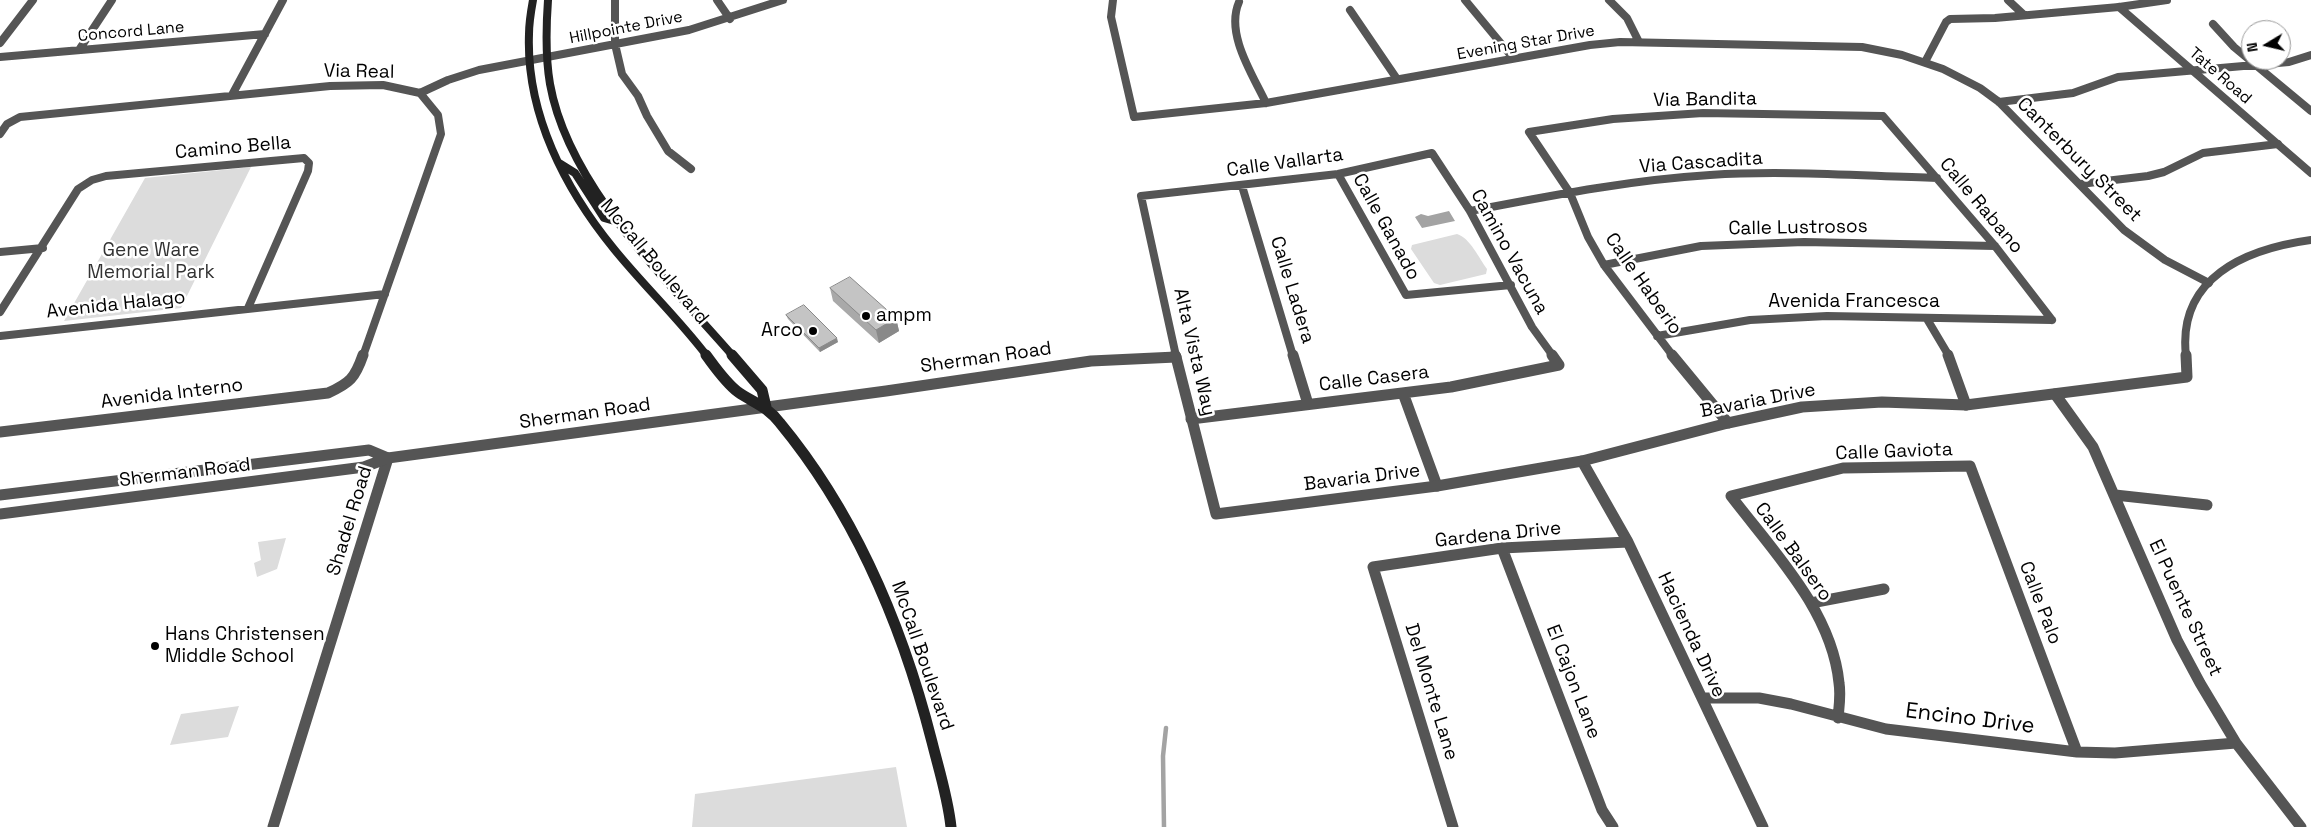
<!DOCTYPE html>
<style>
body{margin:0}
#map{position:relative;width:2311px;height:827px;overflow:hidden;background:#fff;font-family:"Space Grotesk",sans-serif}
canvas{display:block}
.north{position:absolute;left:2241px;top:20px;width:50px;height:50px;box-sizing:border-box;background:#fff;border:1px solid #999;border-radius:50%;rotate:261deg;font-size:14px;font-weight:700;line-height:20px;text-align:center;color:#000}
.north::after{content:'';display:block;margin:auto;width:18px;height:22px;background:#000;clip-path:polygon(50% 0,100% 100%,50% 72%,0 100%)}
</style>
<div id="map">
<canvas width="2311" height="827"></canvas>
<div class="north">N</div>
</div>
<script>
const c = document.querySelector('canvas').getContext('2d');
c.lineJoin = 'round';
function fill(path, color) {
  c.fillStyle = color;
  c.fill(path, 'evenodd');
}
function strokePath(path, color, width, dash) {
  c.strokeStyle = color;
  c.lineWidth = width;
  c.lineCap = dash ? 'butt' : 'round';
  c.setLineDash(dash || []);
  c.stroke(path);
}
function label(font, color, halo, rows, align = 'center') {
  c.font = font + ' "Space Grotesk",sans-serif';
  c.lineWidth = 5;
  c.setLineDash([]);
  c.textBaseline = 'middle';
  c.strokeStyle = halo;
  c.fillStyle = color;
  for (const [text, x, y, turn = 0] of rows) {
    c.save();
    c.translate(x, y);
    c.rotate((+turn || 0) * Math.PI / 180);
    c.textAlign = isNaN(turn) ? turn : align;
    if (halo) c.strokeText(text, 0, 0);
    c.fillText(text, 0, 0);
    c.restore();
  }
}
fill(new Path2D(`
 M251 167 181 308 64 321 145 178Z
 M1457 234C1470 238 1479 258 1487 269L1486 274 1440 285 1434 283 1411 249 1412 245Z
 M286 538 277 569 257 577 254 563 261 560 258 542Z
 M239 706 228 737 170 745 181 714Z
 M896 767 907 827H692L695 794Z`), '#dcdcdc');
fill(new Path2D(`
 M1449 211 1455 221 1422 228 1415 217 1421 214 1428 216Z`), '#a3a3a3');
strokePath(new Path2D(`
 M1164 827 1163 756 1166 728`), '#a3a3a3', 4.5);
strokePath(new Path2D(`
 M615 0V44L622 74 638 96 647 116 668 151 691 169
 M717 0 730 19
 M1113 0 1111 17 1134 117 1266 103 1590 45 1620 42 1862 47 1902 55 1943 69 1980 88 1999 102 2124 230 2165 260 2209 283
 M1465 0 1513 58
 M1609 0 1627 18 1639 42
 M2008 0 2024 15
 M1239 2C1225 34 1253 75 1266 103
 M1350 10 1397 79
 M2213 24 2234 47 2311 111
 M0 43 33 0
 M79 50 112 0
 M0 57 265 34
 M1925 62 1946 22 1950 19 1995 18 2119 7
 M420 93 448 80 479 70 689 30 783 0
 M232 95 283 0
 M1999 102 2073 93 2118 77 2289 62 2311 55
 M0 134 7 124 20 117 330 86 383 85 420 93 438 115 441 134 363 356
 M1338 174 1406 295 1511 285
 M2080 184 2148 176 2164 172 2203 153 2278 144
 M1242 186 1293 356
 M1470 211C1549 196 1629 180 1710 175 1785 170 1861 176 1937 178
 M0 252 43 248
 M1604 265 1701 246 1804 242 1995 246
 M0 312 78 189 92 180 106 176 304 158 309 163 308 171 248 308
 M1927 319 1949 356
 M0 336 385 294
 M1657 336 1750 320 1827 316 2052 320
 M1176 356 1141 196 1338 174 1432 153 1470 211 1532 327 1553 356
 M1673 356 1604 265 1588 237 1570 193 1529 132 1613 119 1703 113 1883 116 1995 246 2052 320`), '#555', 8);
strokePath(new Path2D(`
 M1175 355 1176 357
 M1293 355 1308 404
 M1672 355 1728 423
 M1948 355 1966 405
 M1403 393 1437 486
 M2055 394 2093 447 2177 640 2200 683 2236 743 2301 827
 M1191 419 1451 387 1559 365 1552 355
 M0 432 328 393C350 383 355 378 363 355
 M1582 461 1628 542 1763 827
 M2115 495 2207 505
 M1502 548 1602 810 1613 827
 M1811 603 1884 589
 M1702 698H1759L1791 704 1886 729 2077 752 2115 753 2236 743
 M1838 718C1839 707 1841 695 1839 683 1832 611 1773 551 1731 496L1843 468 1970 466 2077 752
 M273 827 388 458
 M1453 827 1373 567 1502 548 1628 542`), '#555', 11);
strokePath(new Path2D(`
 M2119 7 2311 173
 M2119 7 2167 0
 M2186 356C2177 278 2245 249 2311 240`), '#555', 8);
strokePath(new Path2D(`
 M0 495 369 450 388 458
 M0 514 364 467 388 458 886 391 1091 361 1176 357 1216 514 1437 486 1582 461 1728 423 1802 407 1882 402 1966 405 2187 377 2186 355`), '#555', 11);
strokePath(new Path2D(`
 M533 0C531 11 529 23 529 34 526 114 565 189 614 249 644 286 678 318 707 356
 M548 0C546 28 545 55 550 84 568 186 667 280 733 356
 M559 163 575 173 604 218 618 222`), '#222', 8);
strokePath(new Path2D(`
 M706 355C715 367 725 382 738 392 754 403 767 406 780 423 856 515 903 628 932 742 939 770 948 798 951 827
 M732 355 762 390 766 407`), '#222', 11);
fill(new Path2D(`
 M830 288 896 318 899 331 879 343 833 301Z
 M786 315 838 342 820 352 788 319Z`), '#a9a9a9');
fill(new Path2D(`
 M896 318 899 331 879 343 876 330Z
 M837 338 838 342 820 352 819 348Z`), '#898989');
const building = new Path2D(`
 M850 277 896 318 876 330 830 288Z
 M804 305 837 338 819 348 786 315Z`);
fill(building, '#c4c4c4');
strokePath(building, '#898989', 1);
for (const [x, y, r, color] of [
 [866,316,5,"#000"],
 [813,331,5,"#000"],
 [155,646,5,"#000"]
]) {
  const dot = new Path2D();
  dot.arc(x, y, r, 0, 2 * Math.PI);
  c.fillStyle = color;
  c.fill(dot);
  strokePath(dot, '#fff', 2);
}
label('16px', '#000', '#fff', [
 ["Hillpointe Drive",626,28,-11],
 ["Concord Lane",131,32,-5],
 ["Evening Star Drive",1526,43,-10],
 ["Tate Road",2220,76,41]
]);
label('19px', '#000', '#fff', [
 ["Via Real",359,72,1],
 ["Via Bandita",1705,100,-1],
 ["Camino Bella",233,148,-5],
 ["Canterbury Street",2079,160,45],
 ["Calle Vallarta",1285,163,-8],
 ["Via Cascadita",1701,163,-4],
 ["Calle Rabano",1981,206,50],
 ["Calle Ganado",1386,227,61],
 ["Calle Lustrosos",1798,228,-1],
 ["Camino Vacuna",1509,252,61],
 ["McCall Boulevard",654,262,50],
 ["Calle Haberio",1643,284,55],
 ["Calle Ladera",1292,290,73],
 ["Avenida Francesca",1854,302],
 ["Avenida Halago",116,305,-6],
 ["Alta Vista Way",1194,352,77],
 ["Sherman Road",986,358,-8],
 ["Calle Casera",1374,379,-7],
 ["Avenida Interno",172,394,-7],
 ["Bavaria Drive",1758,401,-11],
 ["Sherman Road",585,414,-8],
 ["Calle Gaviota",1894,452,-2],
 ["Sherman Road",185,473,-7],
 ["Bavaria Drive",1362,478,-7],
 ["Shadel Road",350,521,-73],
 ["Gardena Drive",1498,535,-6],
 ["Calle Balsero",1793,552,54],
 ["Calle Palo",2040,603,69],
 ["El Puente Street",2185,608,65],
 ["Hacienda Drive",1691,635,65],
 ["McCall Boulevard",922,656,71],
 ["El Cajon Lane",1573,682,69],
 ["Del Monte Lane",1431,692,73]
]);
label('19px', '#333', '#fff', [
 ["Gene Ware",151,251],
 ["Memorial Park",151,273]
]);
label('19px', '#000', '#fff', [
 ["ampm",876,316],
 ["Arco",803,331,"right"],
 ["Hans Christensen",165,635],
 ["Middle School",165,657]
], 'left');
label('22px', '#000', '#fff', [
 ["Encino Drive",1970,719,7]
]);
</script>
